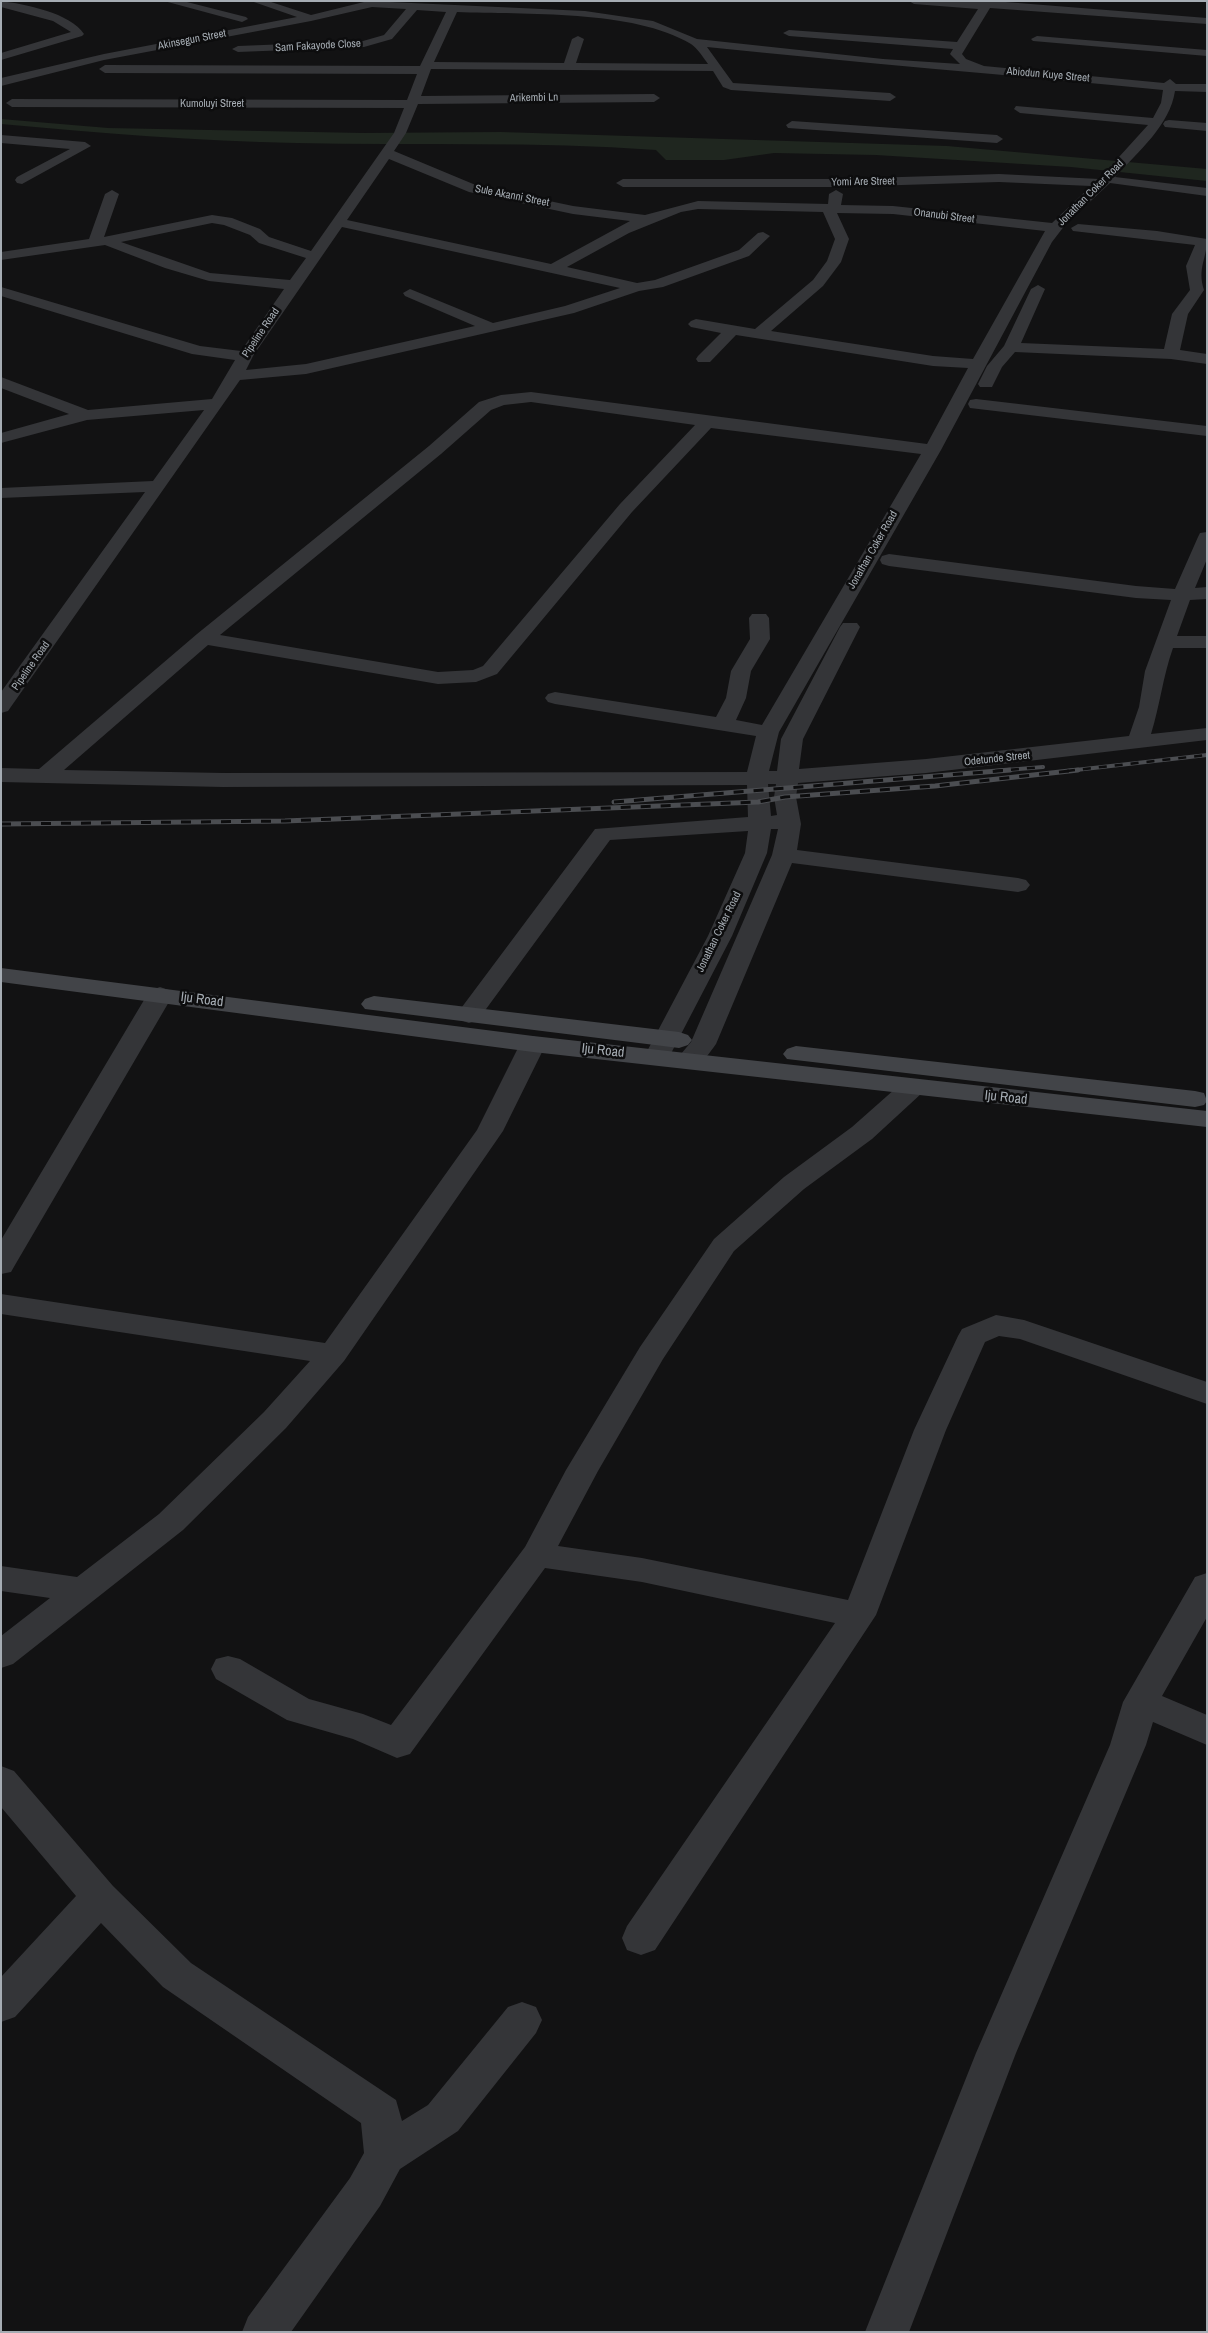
<!DOCTYPE html>
<style>
body{margin:0}
#map{position:relative;width:1208px;height:2333px;overflow:hidden;background:#121213;font-family:"Archivo Narrow",sans-serif}
canvas{display:block}
.frame{position:absolute;inset:0;border:2px solid #a5acb3;pointer-events:none}
</style>
<div id="map">
<canvas width="1208" height="2333"></canvas>
<div class="frame"></div>
</div>
<script>
const c = document.querySelector('canvas').getContext('2d');
c.lineJoin = 'round';
function fill(path, color) {
  c.fillStyle = color;
  c.fill(path, 'evenodd');
}
function strokePath(path, color, width, dash) {
  c.strokeStyle = color;
  c.lineWidth = width;
  c.lineCap = dash ? 'butt' : 'round';
  c.setLineDash(dash || []);
  c.stroke(path);
}
function label(font, color, halo, rows, align = 'center') {
  c.font = font + ' "Archivo Narrow",sans-serif';
  c.lineWidth = 5;
  c.setLineDash([]);
  c.textBaseline = 'middle';
  c.strokeStyle = halo;
  c.fillStyle = color;
  for (const [text, x, y, turn = 0] of rows) {
    c.save();
    c.translate(x, y);
    c.rotate((+turn || 0) * Math.PI / 180);
    c.textAlign = isNaN(turn) ? turn : align;
    if (halo) c.strokeText(text, 0, 0);
    c.fillText(text, 0, 0);
    c.restore();
  }
}
fill(new Path2D(`
 M1 119 108 128 363 133 501 132 947 146 1207 169V181L1071 167 876 155 774 153 724 160H666L656 150C536 141 416 146 296 143 198 141 99 133 1 124Z`), '#1f261f');
fill(new Path2D(`
 M1 1C24 4 71 13 84 34L82 36 1 60V53L71 32 53 21 1 7Z
 M164 1H183L246 17 248 19 242 22Z
 M251 1H268L311 15 368 1 585 11 653 21 697 39 883 59 960 64 950 54 953 49 789 36 783 33 789 30 957 42 978 9 914 4 909 1H993L1207 18V24L990 8 962 54 966 59 984 66 1164 83 1170 79 1176 84H1207V92L1175 91C1170 125 1138 152 1115 177L1207 188V196L1110 183 1065 225 1052 242 941 450 779 732 769 771H777L781 739 840 627 843 623H857L860 627 803 739 799 769 926 759 1129 736 1139 707 1145 671 1171 600 1136 598 889 566 882 564 880 560 882 556 889 554 1136 586 1175 589 1198 537 1200 533 1207 532V559L1195 588 1207 587V599L1190 600 1177 636H1207V648H1173C1163 676 1160 705 1151 734L1207 728V740L926 773 798 783 796 797 801 824 797 850 1018 878 1026 880 1030 885 1026 890 1018 892 792 863 716 1044C706 1058 698 1070 680 1066L676 1060 691 1042 772 855 778 829H771L767 853 732 936 666 1063 657 1065 648 1063 644 1057 708 936 745 853 748 831 610 840 478 1020 469 1023 460 1020 456 1015 595 829 748 817 747 785 223 787 1 782V768L39 769 197 634 429 446 479 402 501 395 531 392 927 444 968 368 933 366 736 335 710 362H698L696 359 698 356 721 333 691 327 688 324 691 321 696 319 755 329 813 280 827 261 835 239 823 212 698 209 681 212 629 233 567 267 637 283 655 280 739 250 758 233 763 232 770 236 749 256 663 287 639 291 574 313 306 374 240 380 8 711 1 713V692L145 492 1 498V488L153 481 204 410 87 420 1 443V433L69 414 1 388V377L88 410 212 399 235 360 192 354 1 296V287L200 346 241 351 284 289 209 281 165 268 105 245 1 260V252L89 239 105 194 112 190 119 194 104 237 212 215 232 218 260 229 269 237 311 251 394 133 404 108 12 107 6 103 12 99 407 100 417 74 105 73 99 69 105 65 420 66 446 12 417 10 392 39 364 47 238 52 232 49 238 46 363 41 384 35 406 9 372 7 311 21 104 60 1 86V78L104 54 297 17ZM457 12C524 15 633 9 691 44 698 49 703 57 708 64L576 63 584 39 578 36 572 39 564 63 434 62ZM707 47C859 63 1011 75 1163 90L1161 103 1153 118 1016 106 1014 109 1020 113 1148 125 1099 179 999 174 837 179H623L616 183 623 187H837L999 182 1091 186 1052 223 893 206 841 205 843 194 836 190 829 194 828 204 698 201 645 215 573 206 478 186 394 151 406 133 418 104 654 102 660 98 654 94 421 96 431 69 713 71 723 87 731 90 890 101 896 97 890 93 733 83ZM389 159 469 192 573 214 630 221 551 264 347 220ZM837 213 893 214 1045 231 973 359 933 356 771 331 823 286 841 262 849 239ZM212 223 224 225 250 235 259 243 306 258 290 280 210 273 121 242ZM342 227 620 288 565 306 493 323 410 289 403 293 405 296 475 326 306 364 246 370 253 356ZM531 402 695 425 620 504 483 666 473 670 438 672 220 635 441 454 491 410 504 405ZM711 428 921 454 762 725 736 720 746 698 751 671 770 639 769 618 766 614H752L749 618 750 639 731 671 726 698 716 717 555 692 548 694 545 698 548 702 555 704 756 736 747 772 223 773 64 770 208 645 438 684 476 682 497 674 632 512ZM768 784H776L774 797 777 815 771 816Z
 M1037 36 1207 50V56L1033 41 1031 39Z
 M1169 120 1207 123V131L1165 127 1163 124 1165 121Z
 M792 121 997 135 1003 139 997 143 788 128 786 125Z
 M1 135 85 142 91 146 22 184 17 183 15 180 17 177 70 149 1 143Z
 M1078 224 1157 231 1207 239C1207 259 1197 268 1204 290L1188 314 1180 350 1207 354V364L1171 359 1015 352 1002 367 992 387H980L978 384 987 366 1004 346 1031 289 1038 285 1045 289 1021 343 1164 349 1172 314 1190 290 1186 266 1195 245 1073 231 1071 228Z
 M976 399 1207 426V436L970 408 968 404 970 400Z
 M160 987 169 990 173 995 15 1265 11 1272 1 1274V1240L147 995 151 990Z
 M533 1036 542 1039 546 1044 503 1131 344 1361 286 1428 183 1530 13 1664 1 1668V1636L50 1598 1 1591V1566L77 1577 159 1514 264 1412 310 1361 1 1314V1294L325 1343 477 1130 520 1044 524 1039Z
 M913 1079 922 1081 926 1087 922 1093 872 1139 804 1189 734 1251 663 1359 598 1471 558 1546 642 1558 848 1600 914 1430 958 1336 962 1329 996 1315 1024 1320 1207 1382V1404L1020 1339 999 1336 985 1342 946 1430 876 1615 655 1950 641 1955 627 1950 622 1938 627 1926 835 1623 642 1582 545 1568 410 1754 397 1758 353 1739 287 1720 216 1679 211 1669 216 1659 228 1656 240 1659 309 1699 363 1714 391 1725 525 1547 566 1470 640 1347 714 1239 784 1177 852 1127 904 1081Z
 M1207 1573V1617L1162 1696 1207 1715V1745L1153 1722 1146 1745 1016 2053 909 2332H865L976 2053 1110 1745 1123 1702 1195 1577Z
 M1 1766 14 1771 113 1886 191 1963 396 2100 402 2121 428 2105 508 2007 522 2002 536 2007 542 2020 536 2033 458 2131 400 2169 380 2206 291 2332H242L248 2317 350 2178 364 2153 361 2123 163 1987 101 1923 15 2017 1 2022V1977L76 1896 1 1807Z`), '#343538');
fill(new Path2D(`
 M1 968 533 1036 1207 1111V1127L533 1052 1 982Z
 M374 996 679 1032 688 1035 692 1040 688 1045 679 1048 365 1009 361 1004 365 999Z
 M796 1046 1195 1091 1204 1093 1207 1101 1204 1105 1195 1107 787 1059 783 1054 787 1049Z`), '#424448');
const railFar1 = new Path2D(`
 M995 771 1043 767
 M1067 771 1207 755`);
const rail = new Path2D(`
 M614 802 1010 770
 M1 824 285 821 758 802 785 797 935 786 1078 770`);
strokePath(railFar1, '#4b4d51', 4);
strokePath(rail, '#4b4d51', 5);
strokePath(railFar1, '#0d0d0e', 2.5, [8]);
strokePath(rail, '#0d0d0e', 3, [10]);
label('11px', '#a5acb3', '#0d0d0e', [
 ["Akinsegun Street",192,40,-11],
 ["Sam Fakayode Close",318,46,-3],
 ["Abiodun Kuye Street",1048,75,5],
 ["Arikembi Ln",534,98,-1],
 ["Kumoluyi Street",212,104],
 ["Yomi Are Street",863,182,-1],
 ["Jonathan Coker Road",1091,193,-45],
 ["Sule Akanni Street",512,196,11],
 ["Onanubi Street",944,216,7],
 ["Pipeline Road",261,333,-56],
 ["Jonathan Coker Road",873,550,-60],
 ["Pipeline Road",31,666,-55],
 ["Odetunde Street",997,759,-6],
 ["Jonathan Coker Road",719,932,-64]
]);
label('14px', '#a5acb3', '#0d0d0e', [
 ["Iju Road",202,1000,7],
 ["Iju Road",603,1051,6],
 ["Iju Road",1006,1098,6]
]);
</script>
